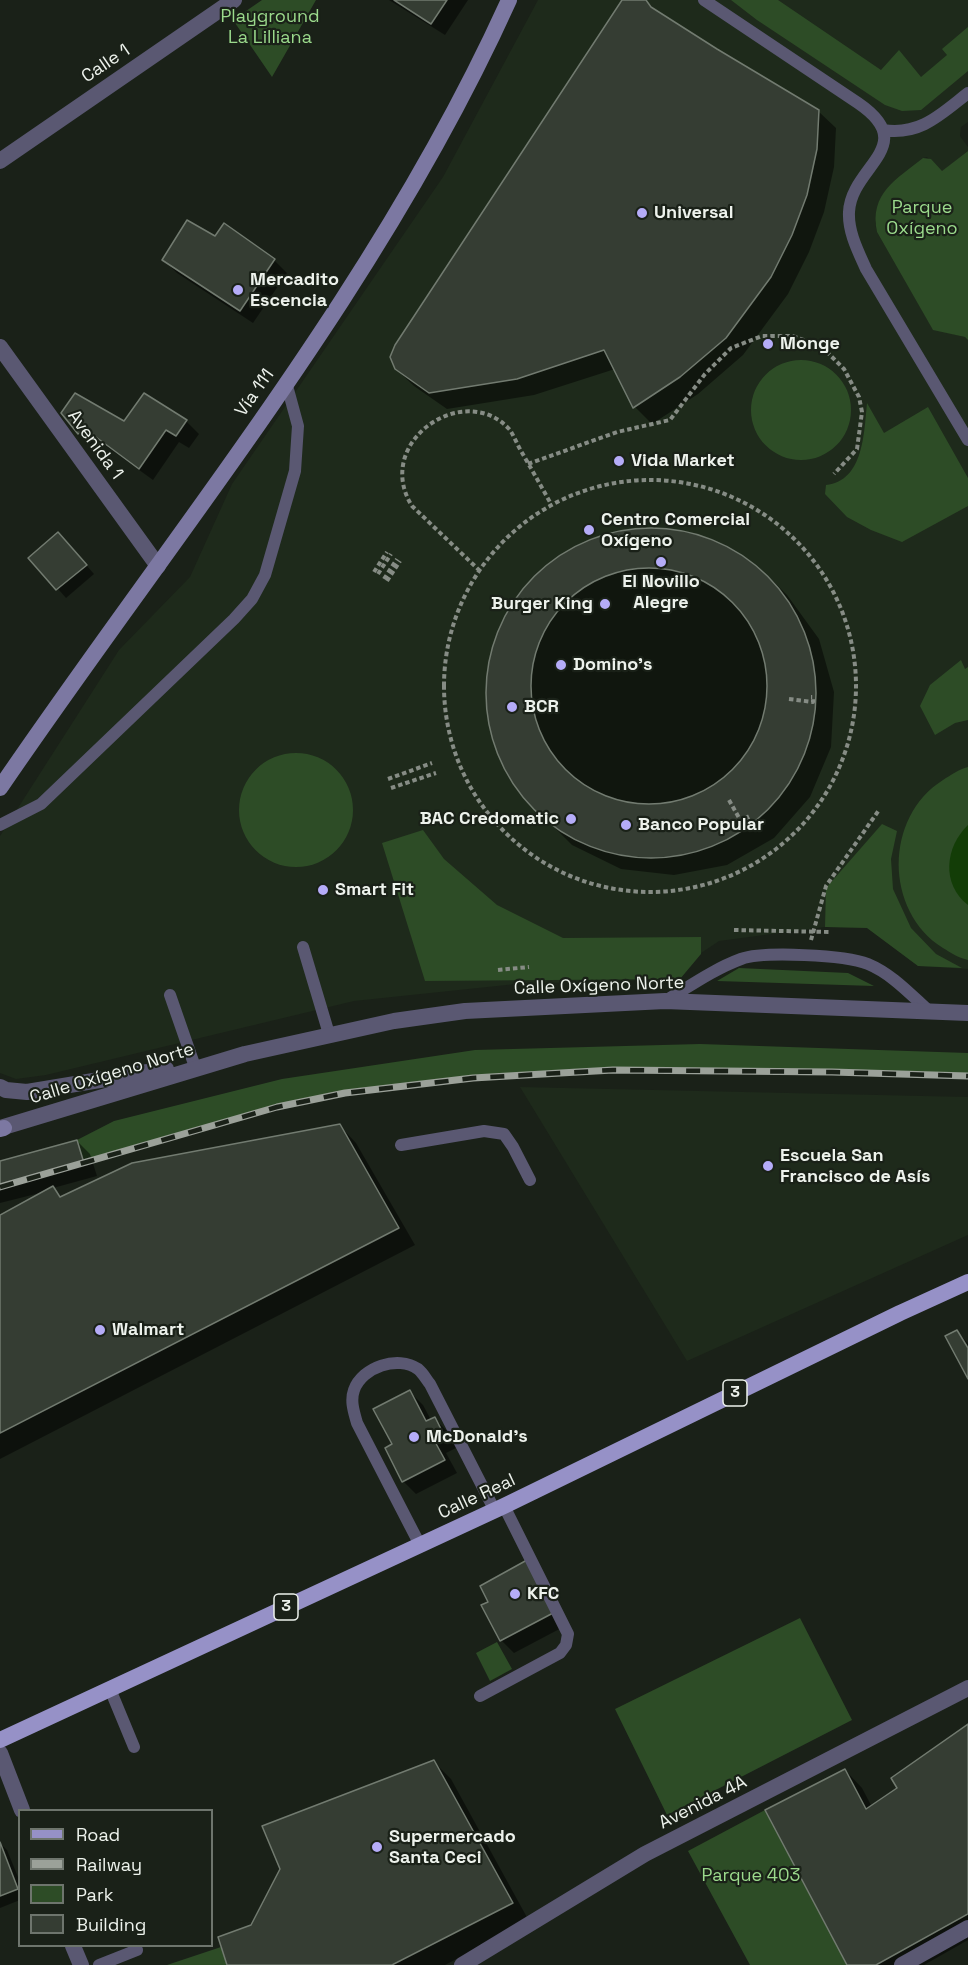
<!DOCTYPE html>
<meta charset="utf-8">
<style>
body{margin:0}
#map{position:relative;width:968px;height:1965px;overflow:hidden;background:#1a2118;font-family:"Space Grotesk",sans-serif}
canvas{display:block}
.legend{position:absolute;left:18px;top:1809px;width:195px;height:138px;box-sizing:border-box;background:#1a2118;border:2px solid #6e756d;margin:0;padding:8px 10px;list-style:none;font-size:18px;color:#edf2ec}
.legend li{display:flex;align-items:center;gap:12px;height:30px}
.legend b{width:30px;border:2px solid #6e756d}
</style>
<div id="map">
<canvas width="968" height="1965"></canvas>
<ul class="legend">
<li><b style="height:8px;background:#9691c7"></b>Road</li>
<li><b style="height:8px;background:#9ba199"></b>Railway</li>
<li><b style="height:16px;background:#2d4c26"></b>Park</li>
<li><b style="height:16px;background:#353d33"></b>Building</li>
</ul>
</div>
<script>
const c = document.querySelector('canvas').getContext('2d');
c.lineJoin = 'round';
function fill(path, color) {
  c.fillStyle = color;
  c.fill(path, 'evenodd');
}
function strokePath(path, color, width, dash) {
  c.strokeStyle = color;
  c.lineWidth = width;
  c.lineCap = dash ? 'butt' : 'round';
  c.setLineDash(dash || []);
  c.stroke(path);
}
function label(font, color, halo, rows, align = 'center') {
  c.font = font + ' "Space Grotesk",sans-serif';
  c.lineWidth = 4.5;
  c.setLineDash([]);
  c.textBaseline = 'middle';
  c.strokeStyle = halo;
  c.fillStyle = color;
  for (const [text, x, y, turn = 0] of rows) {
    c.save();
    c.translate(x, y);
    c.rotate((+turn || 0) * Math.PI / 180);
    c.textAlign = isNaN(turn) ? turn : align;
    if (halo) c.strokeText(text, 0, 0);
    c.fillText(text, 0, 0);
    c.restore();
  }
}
fill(new Path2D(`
 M538 0H968V122L961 127 960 136 968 147V151L942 172 927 157 923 158 895 180 875 223 877 232 933 329 965 337 968 340V969L918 966 867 928 825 927 719 941 701 953 680 979 516 984 354 1001 46 1075 16 1079 0 1073V836L119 650 190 577 232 484 443 177Z
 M520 1087 968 1097V1235L687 1361Z`), '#1e2a1b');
fill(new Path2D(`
 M262 0H316L272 77 233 20Z
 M731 0H778L881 70 899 50 921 77 947 55 942 49 968 27V71L921 110 902 111 885 105 757 20Z
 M968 151V340L965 337 933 330 877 232C869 193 897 179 923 158L931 159 942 171Z
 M751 410a50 50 0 1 1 100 0a50 50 0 1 1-100 0Z
 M867 403 884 433 928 407 968 478V506L902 542 871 530 847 517 825 494 826 485C864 481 864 432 867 403Z
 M961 660 965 669 968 667V720L955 723 935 735 920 706 930 685Z
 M239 810a57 57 0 1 1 114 0a57 57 0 1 1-114 0Z
 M968 767V960C959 958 951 953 943 948 884 911 884 817 943 780 951 775 959 769 968 767Z
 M882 824 897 831 891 859 893 889 911 928 936 954 962 968 918 966 867 928 825 927 826 888Z
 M423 830 444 859 497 905 563 938 701 937V954L680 979 425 981 382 843Z
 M739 968 848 973 874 986 717 981Z
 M700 1044 968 1053V1076L614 1070 473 1078 345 1093 277 1107 84 1163 77 1140 114 1121 282 1079 475 1050Z
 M800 1618 852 1720 667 1815 615 1709Z
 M497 1642 512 1669 490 1681 476 1653Z
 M765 1810 847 1965H750L688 1851Z
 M221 1947 227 1965H167Z`), '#2d4c26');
fill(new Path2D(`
 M968 825V905C941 884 945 847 968 825Z`), '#133d07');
fill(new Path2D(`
 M389 0H468L445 35Z
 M625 0H645L658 13 818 111 836 128 834 167 824 212 809 252 788 294 743 355 698 394 652 424 635 407 615 369 534 395 447 409 414 386 396 369Z
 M224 225 274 260 287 273 253 323 177 273 164 260 215 238Z
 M63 413 125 423 186 421 199 434 189 448 179 442 153 480 99 441 92 446Z
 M672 529 725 545 769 577 787 595 819 639 834 692 831 747 810 797 774 838 727 865 674 875 621 869 572 845 554 827 516 788 492 740 486 687 497 634 524 588 566 552 617 532Z
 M67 543 94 574 66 598 31 558Z
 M339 1125 356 1143 415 1245 0 1459V1216L44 1192 0 1203V1162L77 1141 90 1154 97 1176 53 1188 63 1198Z
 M957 1332 968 1343V1376Z
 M410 1392 423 1405 431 1420 435 1419 448 1432 456 1448 446 1453 457 1473 416 1494 403 1481 394 1445Z
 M527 1562 567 1625 514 1653 501 1640 490 1603Z
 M968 1726V1940L924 1965H849L845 1770 862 1788 872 1807 900 1789Z
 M434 1762 451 1779 529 1921 445 1965H229Z
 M0 1843 7 1850 20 1882V1900L0 1908Z`), '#0007');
const building = new Path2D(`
 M394 0H447L431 24Z
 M622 0H646L651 7 717 49 819 110 817 149 807 195 792 235 771 277 726 338 680 377 633 408 604 350 517 379 429 393 395 369 390 357 395 345Z
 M187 220 215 236 224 223 275 259 240 311 162 260Z
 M75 393 124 421 144 393 187 420 176 436 166 430 139 469 85 429 78 434 61 413Z
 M486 693a165 165 0 1 1 330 0a165 165 0 1 1-330 0Z
 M58 532 87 565 56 590 28 558Z
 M531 686a118 118 0 1 1 236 0a118 118 0 1 1-236 0Z
 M340 1124 399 1228 0 1433V1215L53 1186 60 1197 132 1163Z
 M77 1140 84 1163 0 1187V1161Z
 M957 1330 968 1348V1379L945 1336Z
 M410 1390 426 1421 435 1417 444 1435 434 1440 445 1460 402 1482 385 1448 392 1444 373 1409Z
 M527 1560 555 1612 500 1641 481 1605 488 1602 480 1586Z
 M968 1724V1914L876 1965H847L765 1810 845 1769 866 1809 897 1788 891 1778Z
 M434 1760 513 1903 392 1965H227L218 1937 251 1925 280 1869 262 1826Z
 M0 1842 18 1889 0 1896Z`);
fill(building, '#353d33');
strokePath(building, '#727b70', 1.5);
strokePath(new Path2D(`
 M528 464 617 432 670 420 705 374 731 348 762 336H793L822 347 844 369 859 397 862 412 857 449 834 474
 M444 686a206 206 0 1 1 412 0a206 206 0 1 1-412 0Z
 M480 571 412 506C372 442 465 379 510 430 514 436 517 444 521 451 531 468 541 486 551 504
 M374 572 387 552
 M378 574 391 554
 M384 579 397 559
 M387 581 400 561
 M789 699 813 702V697H811
 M388 779 432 763
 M391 788 436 773
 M729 800 743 825 749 821 746 815
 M734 930 830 932
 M811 940 826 886 879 810
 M498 970 529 967`), '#868c85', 4, [4.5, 3]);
strokePath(new Path2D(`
 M704 0 858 103C921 146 851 166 849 212 848 232 858 251 866 269L968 440
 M883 130C920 136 941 114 968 93
 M0 825 41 804 234 619 252 599 265 575 295 471 298 426 286 382
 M303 947 329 1034
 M170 995 194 1064
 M665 1001C690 986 714 969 741 959 764 951 845 955 868 964 892 974 910 994 929 1011
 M401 1145 484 1131 504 1134 513 1147 530 1180
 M420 1545 357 1423C354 1412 350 1401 354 1390 362 1367 398 1355 418 1369 423 1373 426 1379 430 1384L495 1511
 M110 1689 134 1747
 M480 1696 560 1653 566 1645 568 1634 504 1506
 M99 1965 137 1950`), '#5a5872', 12);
strokePath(new Path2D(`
 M0 161 234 0
 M0 347 158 566
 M0 1087 6 1090 27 1092 166 1069
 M0 1128 245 1054 394 1021 465 1011 665 1001 968 1013
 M0 1753 22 1810
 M73 1946 81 1965
 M462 1965 645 1854 968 1688
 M902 1965 968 1928`), '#5a5872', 16);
strokePath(new Path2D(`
 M0 788C176 530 380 286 509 0
 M0 1129 4 1128`), '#7c78a2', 16);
strokePath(new Path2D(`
 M0 1740 504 1506 900 1313 968 1282`), '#9691c7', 16);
const rail = new Path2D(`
 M0 1187 277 1107 345 1093 473 1078 613 1070 832 1072 968 1076`);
strokePath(rail, '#9ba199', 7);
strokePath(rail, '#1a2118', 4.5, [14]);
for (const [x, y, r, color] of [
 [642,213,6,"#b5acf8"],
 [238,290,6,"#b5acf8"],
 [768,344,6,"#b5acf8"],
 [619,461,6,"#b5acf8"],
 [589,530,6,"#b5acf8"],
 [661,562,6,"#b5acf8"],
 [605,604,6,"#b5acf8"],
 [561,665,6,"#b5acf8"],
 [512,707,6,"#b5acf8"],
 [571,819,6,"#b5acf8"],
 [626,825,6,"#b5acf8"],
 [323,890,6,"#b5acf8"],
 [768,1166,6,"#b5acf8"],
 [100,1330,6,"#b5acf8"],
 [414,1437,6,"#b5acf8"],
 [515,1594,6,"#b5acf8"],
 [377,1847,6,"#b5acf8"]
]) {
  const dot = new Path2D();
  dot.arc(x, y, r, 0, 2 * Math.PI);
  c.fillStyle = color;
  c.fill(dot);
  strokePath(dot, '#1a2118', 2);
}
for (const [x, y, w] of [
 [735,1393,24],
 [286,1607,24]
]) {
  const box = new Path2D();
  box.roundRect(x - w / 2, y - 13, w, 26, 4.5);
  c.fillStyle = '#1a2118';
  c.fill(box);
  strokePath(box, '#edf2ec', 1.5);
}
label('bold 16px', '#edf2ec', null, [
 ["3",735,1393],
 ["3",286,1607]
]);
label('18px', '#9bda8c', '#1a2118', [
 ["Playground",270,17],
 ["La Lilliana",270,38],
 ["Parque",922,208],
 ["Oxígeno",922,229],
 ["Parque 403",751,1876]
]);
label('18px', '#edf2ec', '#1a2118', [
 ["Calle 1",106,64,-34],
 ["Vía 111",255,393,-55],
 ["Avenida 1",95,445,54],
 ["Calle Oxígeno Norte",599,986,-2],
 ["Calle Oxígeno Norte",112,1074,-17],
 ["Calle Real",477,1497,-25],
 ["Avenida 4A",703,1803,-27]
]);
label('bold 18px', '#edf2ec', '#1a2118', [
 ["Universal",654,213],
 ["Mercadito",250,280],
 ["Escencia",250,301],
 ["Monge",780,344],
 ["Vida Market",631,461],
 ["Centro Comercial",601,520],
 ["Oxígeno",601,541],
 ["El Novillo",661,582,"center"],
 ["Alegre",661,603,"center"],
 ["Burger King",593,604,"right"],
 ["Domino's",573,665],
 ["BCR",524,707],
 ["BAC Credomatic",559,819,"right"],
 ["Banco Popular",638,825],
 ["Smart Fit",335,890],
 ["Escuela San",780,1156],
 ["Francisco de Asís",780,1177],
 ["Walmart",112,1330],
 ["McDonald's",426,1437],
 ["KFC",527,1594],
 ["Supermercado",389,1837],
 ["Santa Ceci",389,1858]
], 'left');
</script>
